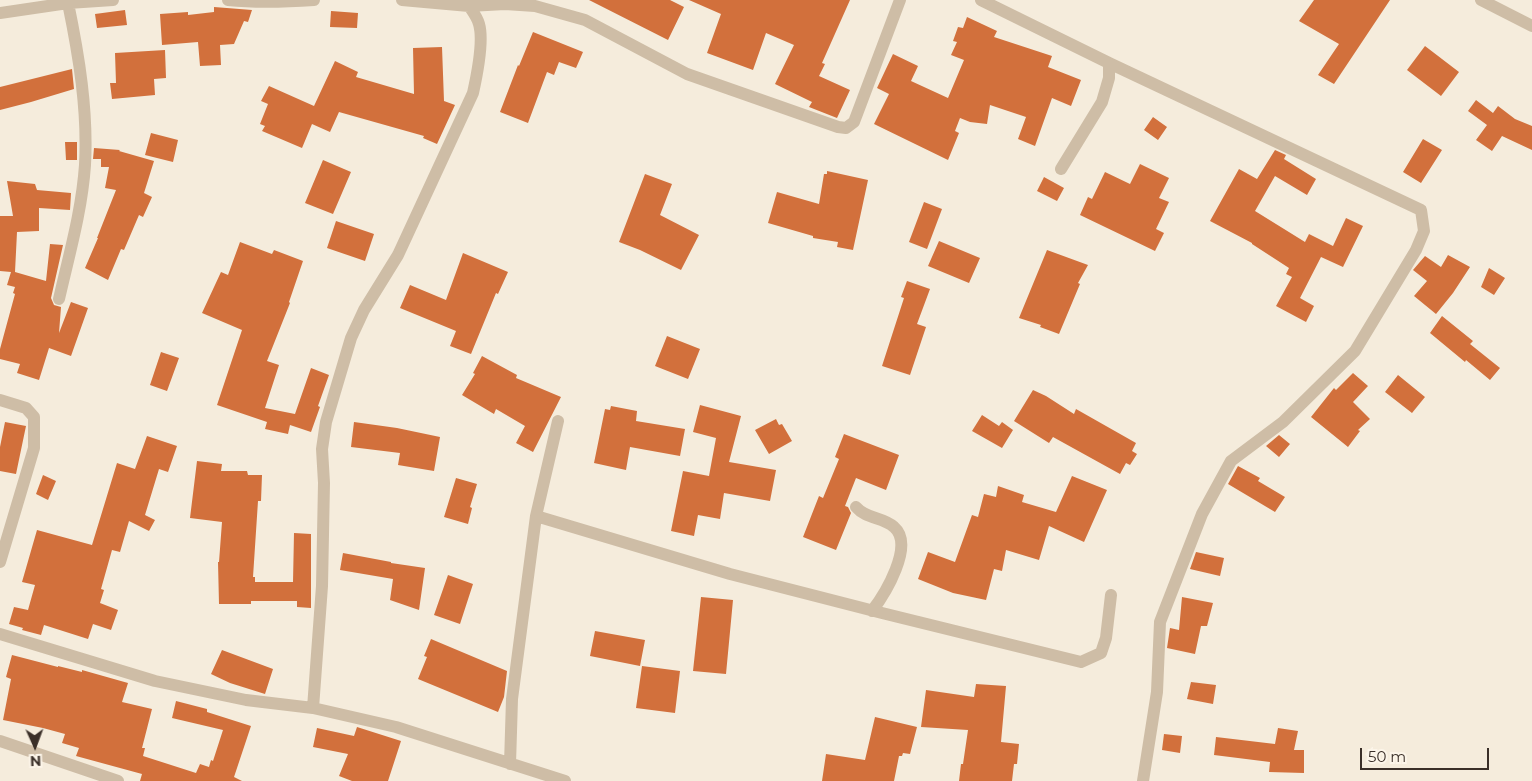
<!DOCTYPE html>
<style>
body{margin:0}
#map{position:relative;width:1532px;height:781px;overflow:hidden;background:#f5ecdc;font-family:Montserrat,sans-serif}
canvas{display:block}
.north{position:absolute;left:10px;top:721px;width:50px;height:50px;-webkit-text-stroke:4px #fcf5e9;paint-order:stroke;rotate:178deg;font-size:14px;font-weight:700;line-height:20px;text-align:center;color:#3a2f28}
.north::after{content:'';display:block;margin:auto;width:18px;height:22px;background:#3a2f28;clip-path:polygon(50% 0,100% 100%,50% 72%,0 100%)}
.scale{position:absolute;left:1360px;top:748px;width:129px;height:22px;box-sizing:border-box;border:2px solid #3a2f28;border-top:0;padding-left:6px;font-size:15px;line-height:18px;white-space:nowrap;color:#3a2f28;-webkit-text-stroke:4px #fcf5e9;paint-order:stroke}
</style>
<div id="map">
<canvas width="1532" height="781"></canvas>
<div class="north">N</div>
<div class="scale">50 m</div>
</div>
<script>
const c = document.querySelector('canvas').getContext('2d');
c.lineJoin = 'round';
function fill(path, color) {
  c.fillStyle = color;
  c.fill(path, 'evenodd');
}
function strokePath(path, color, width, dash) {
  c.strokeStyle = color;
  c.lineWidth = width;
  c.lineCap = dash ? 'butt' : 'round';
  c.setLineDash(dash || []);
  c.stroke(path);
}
fill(new Path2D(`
 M589 0H670L684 7 668 40Z
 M689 0H850L822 63 825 64 819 76 850 90 837 118 809 107 812 102 775 84 794 45 766 33 753 70 707 53 721 14Z
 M1314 0H1390L1334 84 1318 75 1339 44 1299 21Z
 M214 7 252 10 248 22 244 21 234 44 220 45 221 65 200 66 198 42 162 45 160 14 188 12V15L214 12Z
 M125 10 127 25 97 28 95 14Z
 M331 11 358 13 357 28 330 27Z
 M967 17 997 31 994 37 1052 56 1048 67 1081 80 1071 106 1052 98 1035 146 1018 139 1026 117 990 105 987 124 970 122 960 118 955 131 959 133 948 160 874 124 889 94 877 88 893 54 918 66 911 81 948 98 964 60 951 55 957 42 953 41 958 27 963 28Z
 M533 32 583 52 576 68 559 62 554 75 547 72 528 123 500 112 518 65 519 66Z
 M1425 46 1459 72 1441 96 1407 70Z
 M442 47 444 101 455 105 437 144 423 138 424 136 339 112 330 132 312 124 302 148 262 131 265 126 260 124 268 104 261 101 269 86 314 106 335 61 358 72 356 77 414 94 413 48Z
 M165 50 166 78 154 79 155 95 112 99 110 83H116L115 53Z
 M72 69 74 89 31 102 0 110V87Z
 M1476 100 1493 113 1498 106 1515 119 1532 126V150L1502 136 1492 151 1476 140 1487 125 1468 111Z
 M1153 117 1167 127 1158 140 1144 130Z
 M151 133 178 140 173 162 145 155Z
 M1423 139 1442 150 1421 183 1403 172Z
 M65 142H77V160H66Z
 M94 148 120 150 119 151 154 161 144 193 152 197 143 217 139 215 124 250 121 249 108 280 85 268 98 238H97L116 190 105 188 109 167H101V159H93Z
 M1275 150 1286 155 1284 159 1316 179 1307 195 1275 176 1255 211 1305 242 1309 234 1333 246 1346 218 1363 226 1343 267 1321 257 1300 298 1314 306 1306 322 1276 306 1292 277 1286 274 1289 268 1252 244V243L1210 221 1239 169 1257 179Z
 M323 160 351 172 333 214 305 203Z
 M1140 164 1169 178 1159 198 1169 202 1156 229 1164 233 1155 251 1080 215 1088 197 1092 199 1105 172 1130 184Z
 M827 171 868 180 853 250 837 247 838 242 813 238V236L768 223 777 192 819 204 824 174H827Z
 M645 174 672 184 660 215 699 235 681 270 640 250 619 242Z
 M1044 177 1064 188 1057 201 1037 191Z
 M7 181 35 184 37 190 71 193 70 210 39 208V231L17 232 15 272 46 281 50 244 63 245 51 298 54 305 61 307 59 333 71 302 88 308 71 356 49 348 39 380 17 373 20 364 0 359V349L15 294 13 293 15 287 7 285 11 272 0 271V216H13Z
 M924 202 942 209 927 249 909 242Z
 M336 221 374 234 365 261 327 248Z
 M939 241 980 258 969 283 928 266Z
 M240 242 272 254 274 250 303 261 289 302 290 303 267 361 279 365 265 408 295 414 311 368 329 375 318 406 320 407 311 432 290 425 288 434 265 429 267 422 217 405 242 330 202 313 221 272 228 275Z
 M1047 250 1088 265 1078 283 1080 284 1059 334 1040 327 1041 325 1019 318Z
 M463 253 508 272 498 294 496 293 471 354 450 346 456 331 400 308 410 285 446 300Z
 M1448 255 1470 267 1453 293 1436 314 1414 296 1427 281 1413 270 1425 256 1441 267Z
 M1489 268 1505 278 1494 295 1481 287Z
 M907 281 930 289 917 324 926 327 910 375 882 366 904 298 901 297Z
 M1442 316 1473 341 1470 344 1500 368 1490 380 1466 360 1465 362 1430 333Z
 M667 336 700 349 688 379 655 366Z
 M161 352 179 358 167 391 150 385Z
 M482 356 517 375 516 378 561 397 533 452 516 443 525 426 496 409 494 414 462 395 475 374 473 373Z
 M1353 373 1368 386 1353 402 1370 419 1358 430 1360 431 1348 447 1311 417 1334 388 1336 390Z
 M1398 375 1425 397 1412 413 1385 392Z
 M1033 390 1046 396 1074 414 1076 409 1136 443 1132 451 1137 454 1130 465 1126 463 1120 474 1053 437 1049 443 1014 421Z
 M700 405 741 416 729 462 776 470 770 501 724 493 720 519 698 515 694 536 671 531 683 471 709 476 716 438 693 432Z
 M611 406 637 411 636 421 685 429 680 456 630 447 626 470 594 463 605 409 610 410Z
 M982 415 999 426 1002 422 1013 430 1002 448 972 431Z
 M776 419 779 425 782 424 792 441 769 454 755 430Z
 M5 422 26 426 16 474 0 471V447Z
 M354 422 397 428 440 437 434 471 398 465 400 453 351 447Z
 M844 434 899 455 886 490 856 478 845 506 848 507 851 513 836 550 803 537 819 496 823 498 839 459 835 457Z
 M1279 435 1290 444 1279 457 1266 446Z
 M147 436 177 446 168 472 159 469 145 515 155 520 149 531 129 521 120 552 112 550 101 589 104 590 100 603 118 610 111 630 93 624 88 639 44 625 41 635 22 630 23 628 9 624 14 607 28 610 35 585 22 582 37 530 92 545 117 463 135 469Z
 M197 461 222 464 221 471H247L248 475H262L261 501H258L253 577H255V582H293L294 533 311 534V608L297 607V601H251V604H219L218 562H219L222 522 190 518Z
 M1238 466 1260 478 1258 481 1285 497 1275 512 1228 484Z
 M43 475 56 481 48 500 36 494Z
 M1072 476 1107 490 1084 542 1049 526 1039 560 1006 550 1002 571 994 569 986 600 953 593 918 579 928 552 955 562 972 515 978 517 984 494 996 497 998 486 1024 495 1022 502 1056 512Z
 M456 478 477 484 470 507 472 508 468 524 444 517Z
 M1196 552 1224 558 1220 576 1190 569Z
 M343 553 391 562V563L425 568 419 610 390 600 393 579 340 570Z
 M448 575 473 584 460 624 434 615Z
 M701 597 733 600 726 674 693 671Z
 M1182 597 1213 603 1207 626H1201L1195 654 1167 648 1170 628 1179 630Z
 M595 631 645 640 640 666 590 656Z
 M431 639 507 671 504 697 498 712 418 679 427 657 424 656Z
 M222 650 273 669 265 694 230 683 211 674Z
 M12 655 58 667V666L82 672V670L128 683 122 702 152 709 142 748H145L143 756 196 773 200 764 209 767 211 760 213 761 223 730 172 718 176 701 207 709V712L251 726 234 777 242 781H140L142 774 76 756 79 748 62 743 65 734 43 728 3 720 11 679 6 677Z
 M642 666 680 671 675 713 636 708Z
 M1191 682 1216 685 1213 704 1187 699Z
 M976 684 1006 686 1001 742 1019 744 1017 764H1014L1012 781H959L961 764H963L968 730 921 727 926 690 974 697Z
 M875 717 917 727 910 754 903 753 902 756H899L894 781H822L826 754 865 760Z
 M357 727 401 741 388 781H352L339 776 348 754 313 747 317 728 354 736Z
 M1278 728 1298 731 1294 750H1304V773L1269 772 1270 762 1214 755 1216 737 1275 744Z
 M1164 734 1182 736 1180 753 1162 750Z`), '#d2703c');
strokePath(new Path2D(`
 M228 0C257 3 285 2 314 0
 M402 0 469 6 505 4 535 6 585 20 687 74 838 127 846 128 854 122 900 0
 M981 0 1109 63V78L1102 102 1061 169
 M1481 0 1532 26
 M0 13 68 3 113 0
 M1109 63 1421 210 1424 231 1416 250 1355 351 1283 422 1231 461 1202 514 1160 622 1157 692 1143 781
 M59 299C69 255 82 210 85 165 88 111 79 56 68 3
 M0 400 26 408 34 417V448L0 562
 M856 507C866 519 883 517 894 527 915 545 885 594 872 611
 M536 516 730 574 882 613 1081 662 1101 653 1106 638 1111 595
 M0 634 155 681 246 700 313 708 396 727 565 781
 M313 708 322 586 324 483 322 449 326 422 351 338 364 310 398 255 473 93C477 75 484 41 479 24 477 17 473 12 469 6
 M0 741 118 781
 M510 764 512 699 536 516 558 421`), '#cebda6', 12);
</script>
